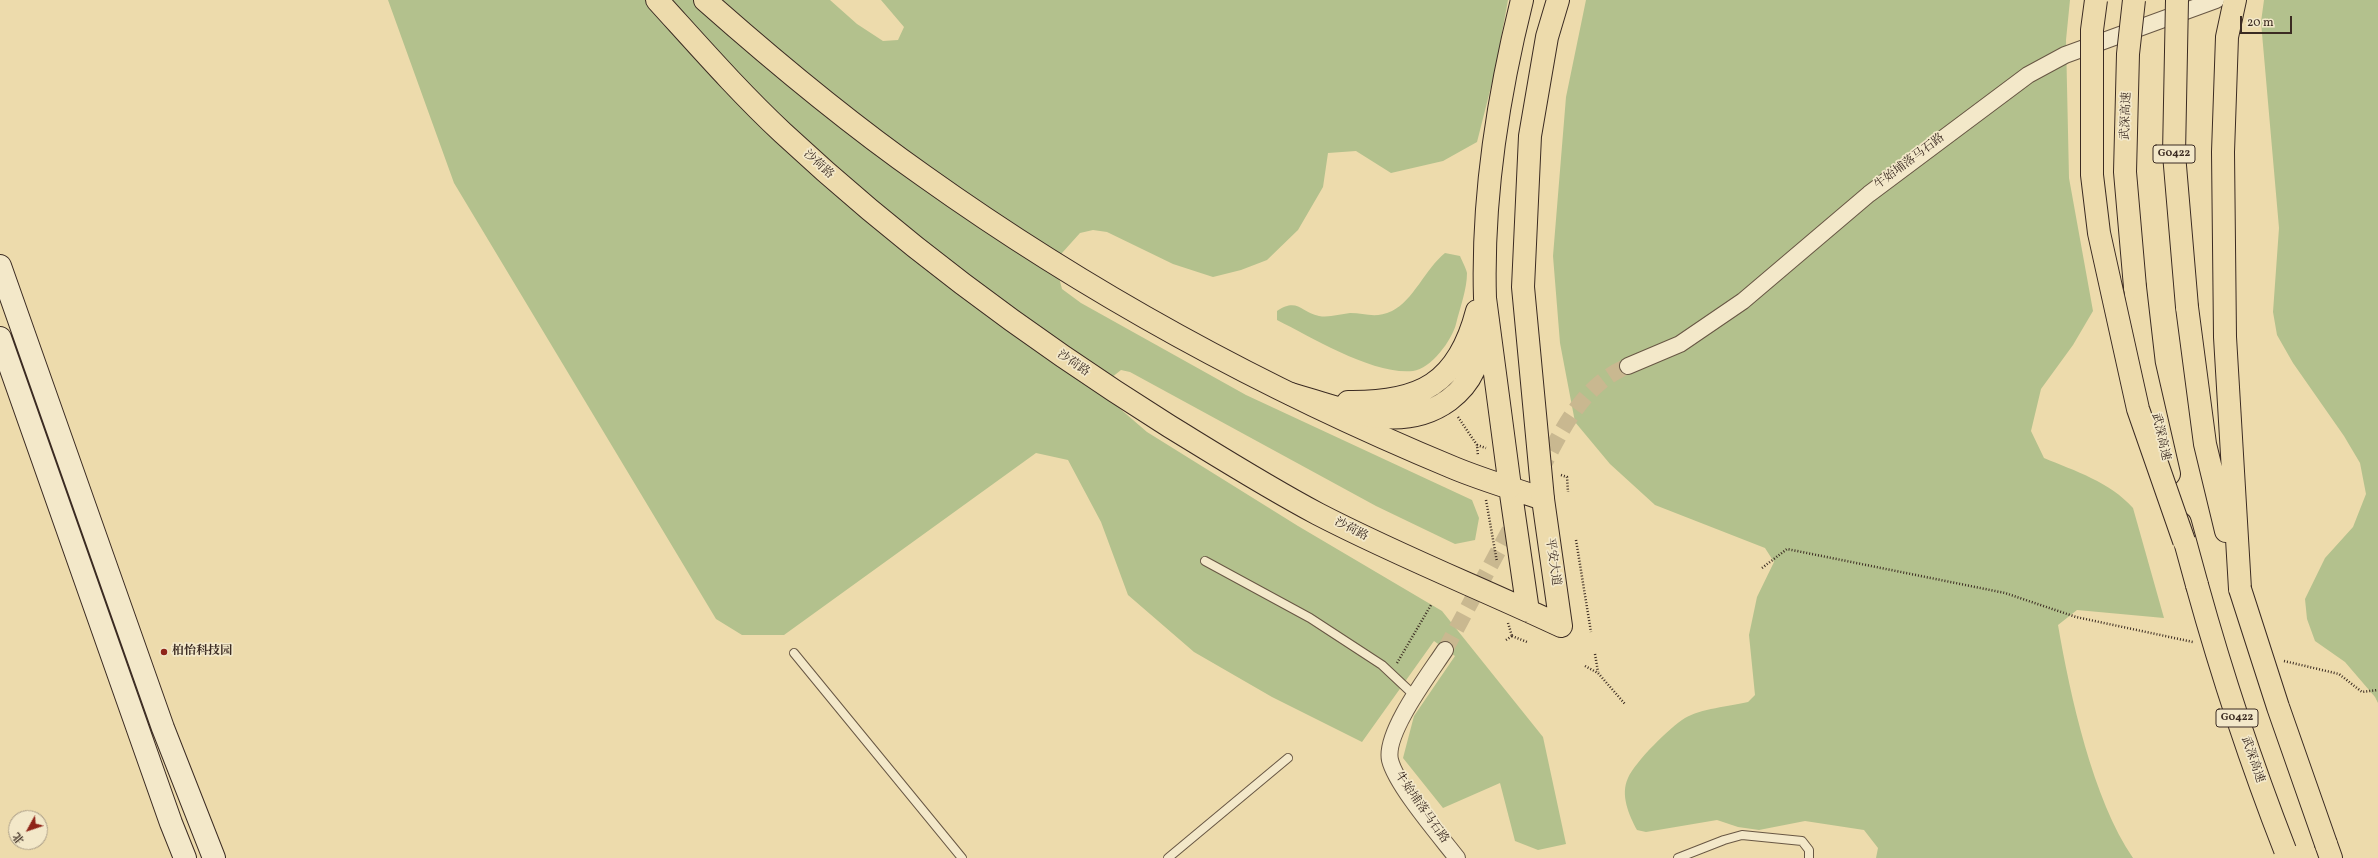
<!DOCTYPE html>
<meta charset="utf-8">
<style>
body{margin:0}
#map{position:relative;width:2378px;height:858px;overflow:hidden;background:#eddbac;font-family:Vollkorn,"Noto Serif SC",serif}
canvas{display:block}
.north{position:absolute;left:8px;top:810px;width:40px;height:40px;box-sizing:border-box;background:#f3e8c9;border:1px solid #a99c86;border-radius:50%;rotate:230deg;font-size:11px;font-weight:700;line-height:16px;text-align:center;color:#3b2b22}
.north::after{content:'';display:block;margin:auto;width:14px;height:18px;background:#8f2418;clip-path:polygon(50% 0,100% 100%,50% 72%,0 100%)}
.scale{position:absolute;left:2240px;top:16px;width:52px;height:18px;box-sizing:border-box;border:2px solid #3b2b22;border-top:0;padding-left:5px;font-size:12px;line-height:14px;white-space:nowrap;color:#3b2b22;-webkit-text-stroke:3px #f3e8c9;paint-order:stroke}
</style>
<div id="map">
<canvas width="2378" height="858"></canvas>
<div class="north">北</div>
<div class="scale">20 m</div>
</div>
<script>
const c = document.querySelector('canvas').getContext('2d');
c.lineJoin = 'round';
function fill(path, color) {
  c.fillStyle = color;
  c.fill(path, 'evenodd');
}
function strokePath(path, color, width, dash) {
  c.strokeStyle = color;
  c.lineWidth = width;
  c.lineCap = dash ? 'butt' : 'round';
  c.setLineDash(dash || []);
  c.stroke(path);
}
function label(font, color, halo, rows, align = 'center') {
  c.font = font + ' Vollkorn,"Noto Serif SC",serif';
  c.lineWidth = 3.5;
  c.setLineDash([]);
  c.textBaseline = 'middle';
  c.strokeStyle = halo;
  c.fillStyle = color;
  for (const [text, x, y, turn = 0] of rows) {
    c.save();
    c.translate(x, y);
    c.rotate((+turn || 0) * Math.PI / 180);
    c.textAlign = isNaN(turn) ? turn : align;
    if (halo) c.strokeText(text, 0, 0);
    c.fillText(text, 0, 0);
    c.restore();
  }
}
fill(new Path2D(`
 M388 0H830L857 24 883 41 898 40 904 27 881 0H1508L1495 71 1477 142 1443 161 1391 173 1356 151 1328 153 1323 187 1298 230 1267 260 1241 270 1213 277 1173 264 1107 232 1093 230 1080 233 1062 253 1057 270 1062 289 1081 303 1246 395 1472 500 1479 518 1475 540 1455 544 1376 506 1130 372 1121 370 1111 378V401L1147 432 1298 526 1442 611 1543 737 1566 844 1538 850 1515 841 1500 783 1443 808 1403 758 1414 716 1455 656 1434 641 1362 742 1272 697 1194 652 1128 595 1101 522 1068 460 1036 453 784 635H742L716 619 454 183Z
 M1586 0H2070L2066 40 2069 178 2093 311 2073 345 2041 389 2031 431 2044 458C2075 471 2110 482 2133 508L2164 618 2077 610 2058 625C2070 695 2093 800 2133 858H1876L1878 848 1864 830 1805 821 1759 830 1738 827 1717 820 1646 832 1637 830C1629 815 1620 795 1628 778 1635 762 1670 727 1685 718 1700 709 1730 706 1748 702L1755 695 1749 635 1757 597 1774 562 1765 548 1655 505 1610 464 1575 422 1560 343 1553 256 1566 97Z
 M2264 0H2378V703L2375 697 2345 662 2315 641 2307 619 2305 599 2325 558 2353 527 2366 494 2360 463 2344 436 2293 363 2277 335 2273 312 2279 228 2261 22Z
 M1445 253 1460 256C1462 261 1466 268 1467 273 1467 289 1460 308 1456 324 1452 340 1431 369 1413 371 1373 375 1313 338 1277 320V311C1298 297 1301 313 1319 316 1329 318 1340 314 1350 313 1365 313 1375 319 1392 311 1413 301 1426 268 1445 253Z`), '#b3c18d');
strokePath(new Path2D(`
 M1540 472C1562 430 1582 385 1628 366
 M1445 650 1516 518`), '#c9b890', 16, [16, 8]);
const lane = new Path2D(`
 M1205 561 1310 618 1382 665 1415 696
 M794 653 962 858
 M1168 858 1288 758
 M1678 858 1724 840 1742 835 1802 841 1809 850V858`);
const street = new Path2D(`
 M1628 366 1680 344 1743 301 1869 194 2028 75 2065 55 2216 0
 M1445 650C1430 673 1384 733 1390 760 1396 785 1440 836 1457 858`);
const secondary = new Path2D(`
 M0 266 163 728 214 858
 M0 338 171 823 185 858`);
const primary = new Path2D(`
 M657 0C698 45 739 92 783 133 902 244 1032 340 1169 426 1218 456 1267 487 1318 514 1397 555 1480 588 1561 626
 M705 0C775 62 847 122 924 176 1088 293 1268 391 1454 468 1483 480 1514 489 1543 499L1561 626
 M1510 487 1528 611`);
const highway = new Path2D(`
 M2235 0 2227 37 2223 152 2225 337 2240 589
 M2135 287 2144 365 2169 474
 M2187 307 2205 444 2226 531
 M1291 394C1343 409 1401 435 1449 400 1473 382 1480 360 1483 332
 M1348 402C1420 403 1458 384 1477 311
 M1510 487 1485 298C1482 199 1498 96 1522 0
 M1543 499 1523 287 1530 136 1547 37 1558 0
 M2180 523 2197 585
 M2326 844 2331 858`);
strokePath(lane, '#685744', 10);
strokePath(street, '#685744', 18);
strokePath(secondary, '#3b2b22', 24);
strokePath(primary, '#3b2b22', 24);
strokePath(highway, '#3b2b22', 24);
strokePath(new Path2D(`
 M1458 417 1477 445 1478 456
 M1477 445 1486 448
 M1561 475 1567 477 1568 492
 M1486 500 1497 562
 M1576 540 1591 632
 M1762 568 1787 549 2005 593 2076 617 2193 642
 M1508 623 1512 636
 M1512 636 1527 642
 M1506 640 1512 636
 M1595 654 1598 672
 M2284 661 2339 674 2362 692 2378 690
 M1397 663 1431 605
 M1585 666 1598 673 1625 704`), '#3b2b22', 2.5, [1, 2]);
strokePath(lane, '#f3e8c9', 8);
strokePath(street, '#f3e8c9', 16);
strokePath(secondary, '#f3e8c9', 22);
strokePath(primary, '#eddbac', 22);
strokePath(highway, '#eddbac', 22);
const highwayBridge = new Path2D(`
 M2096 0 2092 30V175L2099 233 2138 409 2184 541
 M2134 0 2128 54 2125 172 2135 287
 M2177 0 2174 154 2187 307
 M2197 585C2222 675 2251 763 2285 850
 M2240 589 2278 707 2326 844`);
strokePath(highwayBridge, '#3b2b22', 24, []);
strokePath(highwayBridge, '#eddbac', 22);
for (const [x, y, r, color] of [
 [164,652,4,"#8f2418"]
]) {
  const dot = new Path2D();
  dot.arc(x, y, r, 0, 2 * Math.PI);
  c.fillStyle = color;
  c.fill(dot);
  strokePath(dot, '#f3e8c9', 1.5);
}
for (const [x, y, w] of [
 [2174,154,42],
 [2237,718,42]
]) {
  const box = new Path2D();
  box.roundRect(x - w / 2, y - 9, w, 18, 3);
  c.fillStyle = '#f3e8c9';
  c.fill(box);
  strokePath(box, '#3b2b22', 1);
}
label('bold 11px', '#3b2b22', null, [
 ["G0422",2174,154],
 ["G0422",2237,718]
]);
label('12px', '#3b2b22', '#f3e8c9', [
 ["武深高速",2127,116,-88],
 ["牛始埔落马石路",1910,162,-37],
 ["沙荷路",818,165,42],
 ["沙荷路",1073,364,34],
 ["武深高速",2160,437,77],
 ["沙荷路",1351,530,27],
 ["平安大道",1552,562,82],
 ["武深高速",2252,760,71],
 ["牛始埔落马石路",1421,808,55]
]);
label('bold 12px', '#3b2b22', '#f3e8c9', [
 ["柏怡科技园",172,652]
], 'left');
</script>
